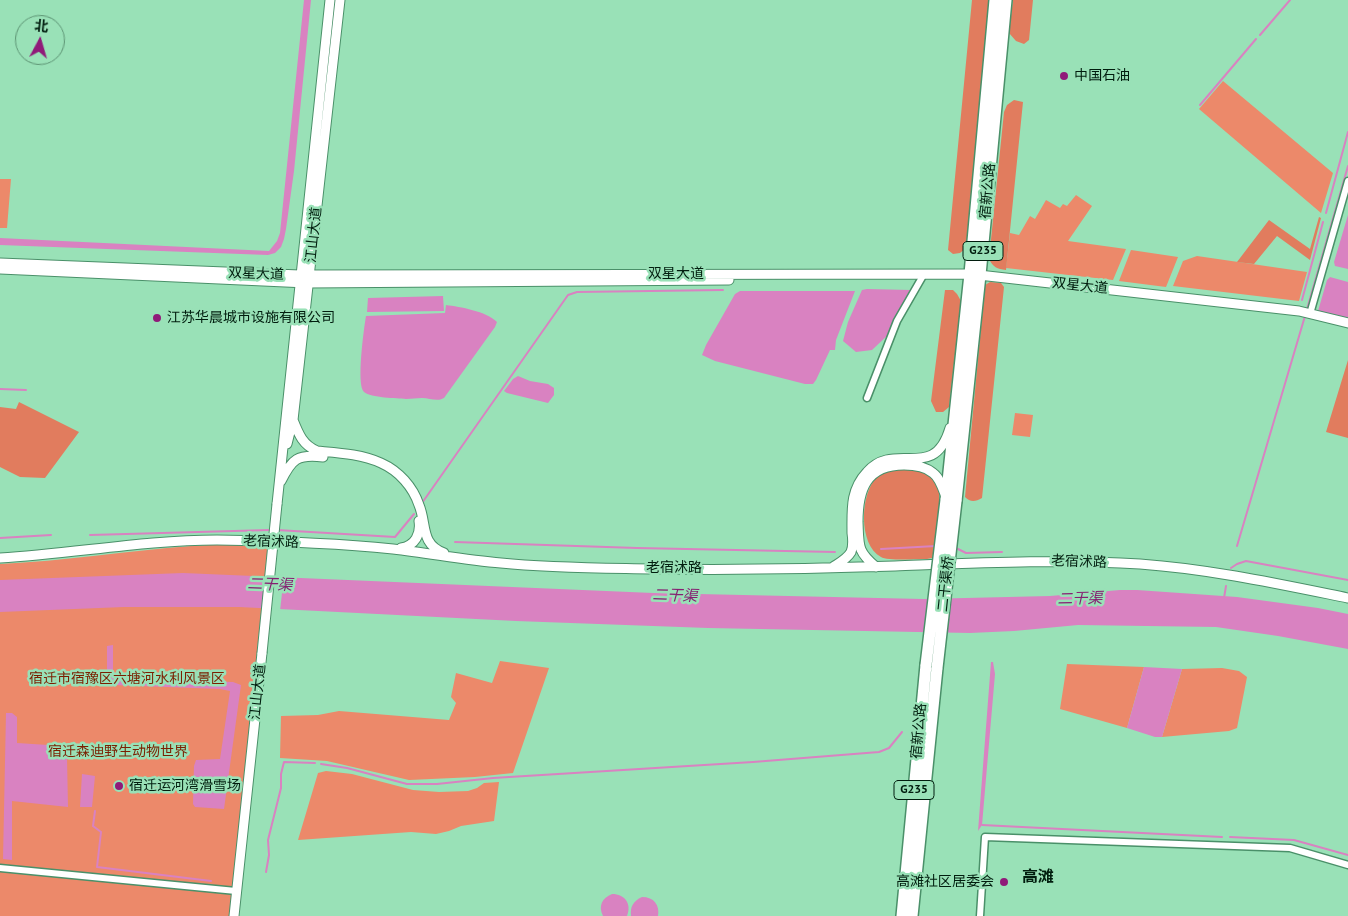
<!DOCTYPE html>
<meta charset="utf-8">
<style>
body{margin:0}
#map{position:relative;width:1348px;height:916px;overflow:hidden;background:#99e1b7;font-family:"PT Sans","Noto Sans SC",sans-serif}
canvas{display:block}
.north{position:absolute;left:15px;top:15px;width:50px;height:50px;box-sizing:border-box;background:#99e1b7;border:1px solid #5c9373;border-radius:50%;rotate:6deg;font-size:14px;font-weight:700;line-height:20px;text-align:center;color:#011d0e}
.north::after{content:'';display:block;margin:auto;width:18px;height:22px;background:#901a79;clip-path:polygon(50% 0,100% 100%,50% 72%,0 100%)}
</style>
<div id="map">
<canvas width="1348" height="916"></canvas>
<div class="north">北</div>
</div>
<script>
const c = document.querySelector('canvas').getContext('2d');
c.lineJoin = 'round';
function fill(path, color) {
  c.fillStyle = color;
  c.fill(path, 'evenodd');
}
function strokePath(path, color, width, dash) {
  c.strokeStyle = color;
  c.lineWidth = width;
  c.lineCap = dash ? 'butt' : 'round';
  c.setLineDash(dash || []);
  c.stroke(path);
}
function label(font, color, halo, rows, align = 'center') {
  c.font = font + ' "PT Sans","Noto Sans SC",sans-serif';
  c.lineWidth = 5;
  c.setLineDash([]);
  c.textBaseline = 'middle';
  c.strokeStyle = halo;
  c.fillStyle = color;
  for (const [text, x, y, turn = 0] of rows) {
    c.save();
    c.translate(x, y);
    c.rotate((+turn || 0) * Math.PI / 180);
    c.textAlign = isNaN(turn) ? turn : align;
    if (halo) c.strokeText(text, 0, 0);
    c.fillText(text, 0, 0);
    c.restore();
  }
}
fill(new Path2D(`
 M1223 81 1333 173 1321 213 1199 109Z
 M0 179H11L7 228H0Z
 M1076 195 1092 206 1068 241 1126 249 1113 280 1006 268 1010 233 1019 235 1030 216 1035 219 1046 200 1060 208 1063 204 1067 206Z
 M1131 250 1178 257 1166 287 1119 281Z
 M1197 256 1307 272 1299 301 1173 286 1183 261Z
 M1015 413 1033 415 1030 437 1012 435Z
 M268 544 230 916H0V564C64 561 127 551 191 546 216 544 242 545 268 544Z
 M500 661 549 668 513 773 475 777 409 780 327 761 280 758 281 716 318 715 339 711 449 720 456 703 451 697 456 673 492 683Z
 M1067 664 1144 667 1127 728 1060 709Z
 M1222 668 1239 671 1247 677 1237 728 1229 731 1162 737 1182 669Z
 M326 771 352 774 413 790 439 792 468 791 477 788 484 783 499 782 494 821 461 826 449 831 436 834 411 832 298 840 318 773Z`), '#ec896a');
fill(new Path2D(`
 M972 0H990L966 248 960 253 953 254 948 250Z
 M1013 0H1033L1029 40 1024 44 1016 41 1009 33Z
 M1014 100 1023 102 1006 270C997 269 993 267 989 259L1004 112 1007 105Z
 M1319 217 1321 218 1310 260 1277 236 1254 264 1237 262 1269 220 1310 249Z
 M990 282 1001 283 1004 287 982 498C975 502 970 502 965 497L985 285Z
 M945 290H953L957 294 961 301 949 407 943 412H936L931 401Z
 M1348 360V438L1326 432Z
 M19 402 79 432 45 478 20 477 0 467V407L16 409Z
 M906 468C914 469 926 470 933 476 946 486 935 538 933 554L932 558 927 559C918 559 887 561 881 557 858 545 860 493 877 477 886 469 895 469 906 468Z`), '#e17c5e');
fill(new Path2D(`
 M304 0H311L294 171 286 229 284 239 281 247 275 253 268 255 0 245V238L269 251 277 241 280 233Z
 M1348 215V269L1335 266 1334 262Z
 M1330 277 1348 282V318L1318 311 1327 280Z
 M867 289 911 290 892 324 889 334 872 350 856 352 843 341 848 322 862 290Z
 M740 291H855L836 340 835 350H830L816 380 813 384H805L715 361 702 355 706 345 735 294Z
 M443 296 444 311 367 312 368 298Z
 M446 305C460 307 486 311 497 322L495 327 444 398C437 402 430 398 422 398 416 398 412 399 406 399 397 398 371 398 364 392 356 385 364 328 366 316L445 313Z
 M518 376 530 381 548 384 554 388V395L548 403 507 393 504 391 513 379Z
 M183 573 653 593 923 599 1050 596 1120 590H1137L1237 597 1318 608 1348 614V649L1278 636 1216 627 1078 625 1014 631 970 633 708 628 516 621 239 607H124L0 612V580Z
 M113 645V672L119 679 233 682 241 685 224 809 195 807 193 804 194 766 196 760 220 759 230 691 220 689 114 685 108 682 107 678V646Z
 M991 662H993L995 674 982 825 978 831Z
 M1144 667 1182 669 1162 737H1155L1127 728Z
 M6 713H12L17 717V743L48 745C53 753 62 751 67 758L68 807 12 801V860L3 859Z
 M82 774 95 776 92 807H80Z
 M612 894C625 894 632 904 627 916H603C598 906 602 898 612 894Z
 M642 897C654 897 660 905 658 916H631C630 907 633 901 642 897Z`), '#d982c1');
fill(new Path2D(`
 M267 574 284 575 280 611 264 610Z`), '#99e1b7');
strokePath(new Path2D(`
 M1260 35 1290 0
 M1200 105 1256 39
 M1326 213 1348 132
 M1302 300 1323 222
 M1307 309 1348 166
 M0 389 26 390
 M422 503 568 295 577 292 723 290
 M277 530 395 537 414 514
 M90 535 270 530
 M0 538 51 535
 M455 542 637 548 835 552
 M1237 546 1305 316
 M956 548 966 553 1002 552
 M881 549 936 546
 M1231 568 1237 564 1246 561 1348 580
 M1224 598 1226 586
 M321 764 347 768 407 784H437L493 778 753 762 879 752 889 748 902 732
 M95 811 93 826 101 832 97 867 211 881
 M982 825 1222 837
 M1230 837 1294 840 1348 855
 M266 872 269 855 268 840 281 788V774L284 762 315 763`), '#d982c1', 2);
const street = new Path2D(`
 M1310 314 1348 181
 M867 398 897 321 924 274
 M0 868 236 891
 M980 916 985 837 1290 848 1348 865`);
const secondary = new Path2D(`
 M0 263 300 275 970 274 1299 311 1348 323
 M0 269 307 283 729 280
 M293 420C299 435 303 445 317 451 339 453 361 454 381 463 399 471 413 487 419 505 427 524 420 544 444 553
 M287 444 293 420 340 0
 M281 481C292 459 297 454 323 457
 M277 504 330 0
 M401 548C415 546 421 534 419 521
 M0 558C72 554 144 540 217 540 276 541 335 543 393 549 429 553 465 560 501 563 551 568 601 568 651 569 732 570 814 569 895 566 977 563 1059 559 1140 564 1210 569 1279 584 1348 598
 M833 567C839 563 847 559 851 552 853 547 853 540 852 533 852 510 850 490 867 472 895 440 934 483 950 428
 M876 567C857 551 859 546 858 522 858 490 866 465 904 465 914 465 925 466 933 473 940 478 943 489 946 497
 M234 916 262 653`);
const highway = new Path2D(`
 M946 500 970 274 995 0
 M956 501 980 275 1006 0
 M902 916 926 665
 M912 916 937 668`);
strokePath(street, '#4a9069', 9);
strokePath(secondary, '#4a9069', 11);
strokePath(highway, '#4a9069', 14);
strokePath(street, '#fff', 6);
strokePath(secondary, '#fff', 9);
strokePath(highway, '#fff', 11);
const secondaryBridge = new Path2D(`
 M262 653 277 504`);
const highwayBridge = new Path2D(`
 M926 665 946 500
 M937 668 956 501`);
strokePath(secondaryBridge, '#4a9069', 11, []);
strokePath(highwayBridge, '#4a9069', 14, []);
strokePath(secondaryBridge, '#fff', 9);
strokePath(highwayBridge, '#fff', 11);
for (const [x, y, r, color] of [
 [1064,76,5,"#901a79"],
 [157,318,5,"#901a79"],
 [119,786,5,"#901a79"],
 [1004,882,5,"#901a79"]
]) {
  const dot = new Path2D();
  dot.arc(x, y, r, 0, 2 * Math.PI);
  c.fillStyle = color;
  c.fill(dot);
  strokePath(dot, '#99e1b7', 2);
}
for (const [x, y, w] of [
 [983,251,40],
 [914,790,40]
]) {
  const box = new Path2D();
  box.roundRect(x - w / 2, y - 9.5, w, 19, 4);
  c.fillStyle = '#99e1b7';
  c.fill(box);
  strokePath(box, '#011d0e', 1);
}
label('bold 12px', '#011d0e', null, [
 ["G235",983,251],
 ["G235",914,790]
]);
label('14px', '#011d0e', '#99e1b7', [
 ["中国石油",1074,76],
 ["江苏华晨城市设施有限公司",167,318],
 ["宿迁运河湾滑雪场",129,786],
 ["高滩社区居委会",994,882,"right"]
], 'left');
label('14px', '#011d0e', '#99e1b7', [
 ["宿新公路",988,191,-85],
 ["江山大道",314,235,-84],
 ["双星大道",256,274,2],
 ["双星大道",676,274],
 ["双星大道",1080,286,6],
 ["老宿沭路",271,542,2],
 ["老宿沭路",1079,562,2],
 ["老宿沭路",674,568],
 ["二干渠桥",946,584,-84],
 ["江山大道",258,692,-84],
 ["宿新公路",919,731,-85]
]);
label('14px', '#7a1f00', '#99e1b7', [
 ["宿迁市宿豫区六塘河水利风景区",127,679],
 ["宿迁森迪野生动物世界",118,752]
]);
label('italic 15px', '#851f71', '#99e1b7', [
 ["二干渠",270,585,2],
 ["二干渠",675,596,2],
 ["二干渠",1080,599,-1]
]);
label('bold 16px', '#011d0e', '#99e1b7', [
 ["高滩",1038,877]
]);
</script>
